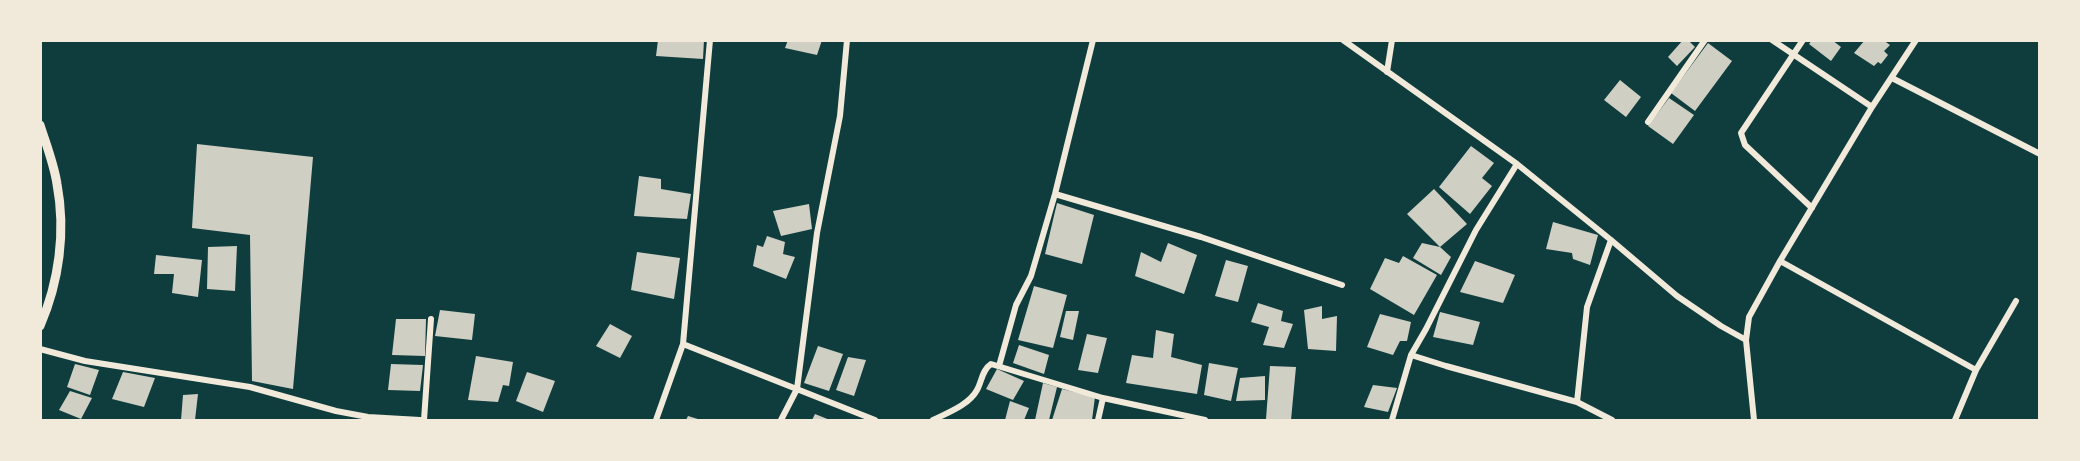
<!DOCTYPE html>
<style>
body{margin:0}
#map{position:relative;width:2080px;height:461px;overflow:hidden;background:#0f3d3e;font-family:"Fira Sans Condensed",sans-serif}
canvas{display:block}
.frame{position:absolute;inset:0;border:42px solid #f1e9da;pointer-events:none}
</style>
<div id="map">
<canvas width="2080" height="461"></canvas>
<div class="frame"></div>
</div>
<script>
const c = document.querySelector('canvas').getContext('2d');
c.lineJoin = 'round';
function fill(path, color) {
  c.fillStyle = color;
  c.fill(path, 'evenodd');
}
function strokePath(path, color, width, dash) {
  c.strokeStyle = color;
  c.lineWidth = width;
  c.lineCap = dash ? 'butt' : 'round';
  c.setLineDash(dash || []);
  c.stroke(path);
}
fill(new Path2D(`
 M658 40H704L703 59 656 56Z
 M788 40H822L817 55 785 48Z
 M1683 40H1688L1695 47 1677 66 1668 57Z
 M1812 40H1832L1841 47 1831 61 1809 44Z
 M1865 40H1883L1890 45 1884 51 1888 55 1881 64 1878 62 1874 66 1854 53Z
 M1708 43 1732 61 1695 111 1671 93Z
 M1620 80 1641 97 1626 117 1604 100Z
 M1669 98 1694 115 1673 144 1648 126Z
 M197 144 313 157 293 389 252 381 250 235 192 228Z
 M1471 146 1494 163 1482 178 1492 186 1470 214 1439 187Z
 M639 176 661 179V189L691 194 687 219 634 216Z
 M1434 189 1467 224 1440 247 1451 257 1441 275 1413 258 1422 243 1440 247 1407 214Z
 M1057 203 1094 215 1082 264 1045 254Z
 M809 204 812 229 781 236 773 211Z
 M1553 222 1598 235 1590 265 1573 259 1572 253 1546 249Z
 M767 236 785 242 783 254 795 257 786 279 753 266 757 245 763 247Z
 M1168 243 1197 255 1184 294 1135 276 1141 252 1161 262Z
 M237 246 235 291 207 289 208 247Z
 M637 252 680 258 674 299 631 290Z
 M156 255 202 260 198 297 172 293 174 274H154Z
 M1403 256 1437 275 1414 315 1370 289 1385 258 1399 263Z
 M1226 260 1248 266 1238 302 1215 296Z
 M1475 261 1515 275 1503 303 1460 292Z
 M1034 286 1067 295 1053 348 1018 340Z
 M1258 303 1283 311 1281 321 1293 324 1284 348 1263 345 1269 327 1251 322Z
 M1322 306V319L1337 316 1336 351 1308 349 1304 310Z
 M440 310 475 314 472 340 435 336Z
 M1066 311H1079L1073 340 1060 337Z
 M1440 312 1480 322 1473 345 1433 337Z
 M1380 314 1411 322 1407 341H1400L1393 355 1367 347Z
 M396 319H426L425 356 392 355Z
 M610 324 632 336 620 358 596 346Z
 M1156 330 1174 334 1171 357 1202 365 1197 394 1126 383 1132 355 1153 358Z
 M1087 334 1107 338 1098 373 1078 370Z
 M1019 345 1049 355 1044 374 1013 363Z
 M818 346 843 354 829 391 804 383Z
 M476 356 513 362 509 386 503 385 498 402 468 400Z
 M848 357 866 360 854 396 836 390Z
 M1209 363 1238 368 1231 401 1204 395Z
 M75 364 99 370 90 395 67 387Z
 M391 364 423 365 420 391 388 390Z
 M1270 366 1296 367 1291 420 1266 419Z
 M997 369 1024 381 1013 400 986 389Z
 M123 372 155 378 144 407 112 399Z
 M527 372 555 381 543 412 516 401Z
 M1265 376V400L1236 401 1240 378Z
 M1043 383 1057 387 1049 420H1035Z
 M1373 385 1397 388 1388 412 1364 407Z
 M1062 389 1095 397 1092 420H1052Z
 M70 391 92 398 81 419 59 410Z
 M198 394 195 420H181L183 395Z
 M1010 401 1029 408 1024 420H1005Z
 M815 414 830 420H812Z
 M688 416 701 420H686Z`), '#cfcfc3');
strokePath(new Path2D(`
 M1343 40 1517 164 1611 240 1677 296 1721 326 1746 340
 M1772 40 1872 107
 M1803 40 1741 133 1745 145 1812 208
 M1387 72 1392 40
 M1892 78 2040 154
 M1648 122 1705 40
 M1055 194 1201 237 1342 285
 M1780 261 1976 370
 M683 344 875 420
 M40 349 85 361 250 387 336 411 368 417 420 420
 M1411 355 1446 366 1577 402 1612 420
 M999 366 1016 305 1031 276 1055 194 1093 40
 M1577 402 1587 307 1611 240
 M424 420 431 319
 M656 420 683 344 710 40
 M781 420 797 389 817 233 840 116 847 40
 M933 420C947 413 969 405 977 390 982 381 982 370 991 364L1103 398 1205 420
 M1098 420 1103 398
 M1392 420 1411 355 1426 329 1476 230 1517 164
 M1754 420 1746 340 1749 317 1780 261 1872 107 1916 40
 M1955 420 1976 370 2016 301`), '#f1e9da', 6);
strokePath(new Path2D(`
 M40 125C46 144 54 164 57 184 66 232 59 282 40 326`), '#f1e9da', 9);
</script>
